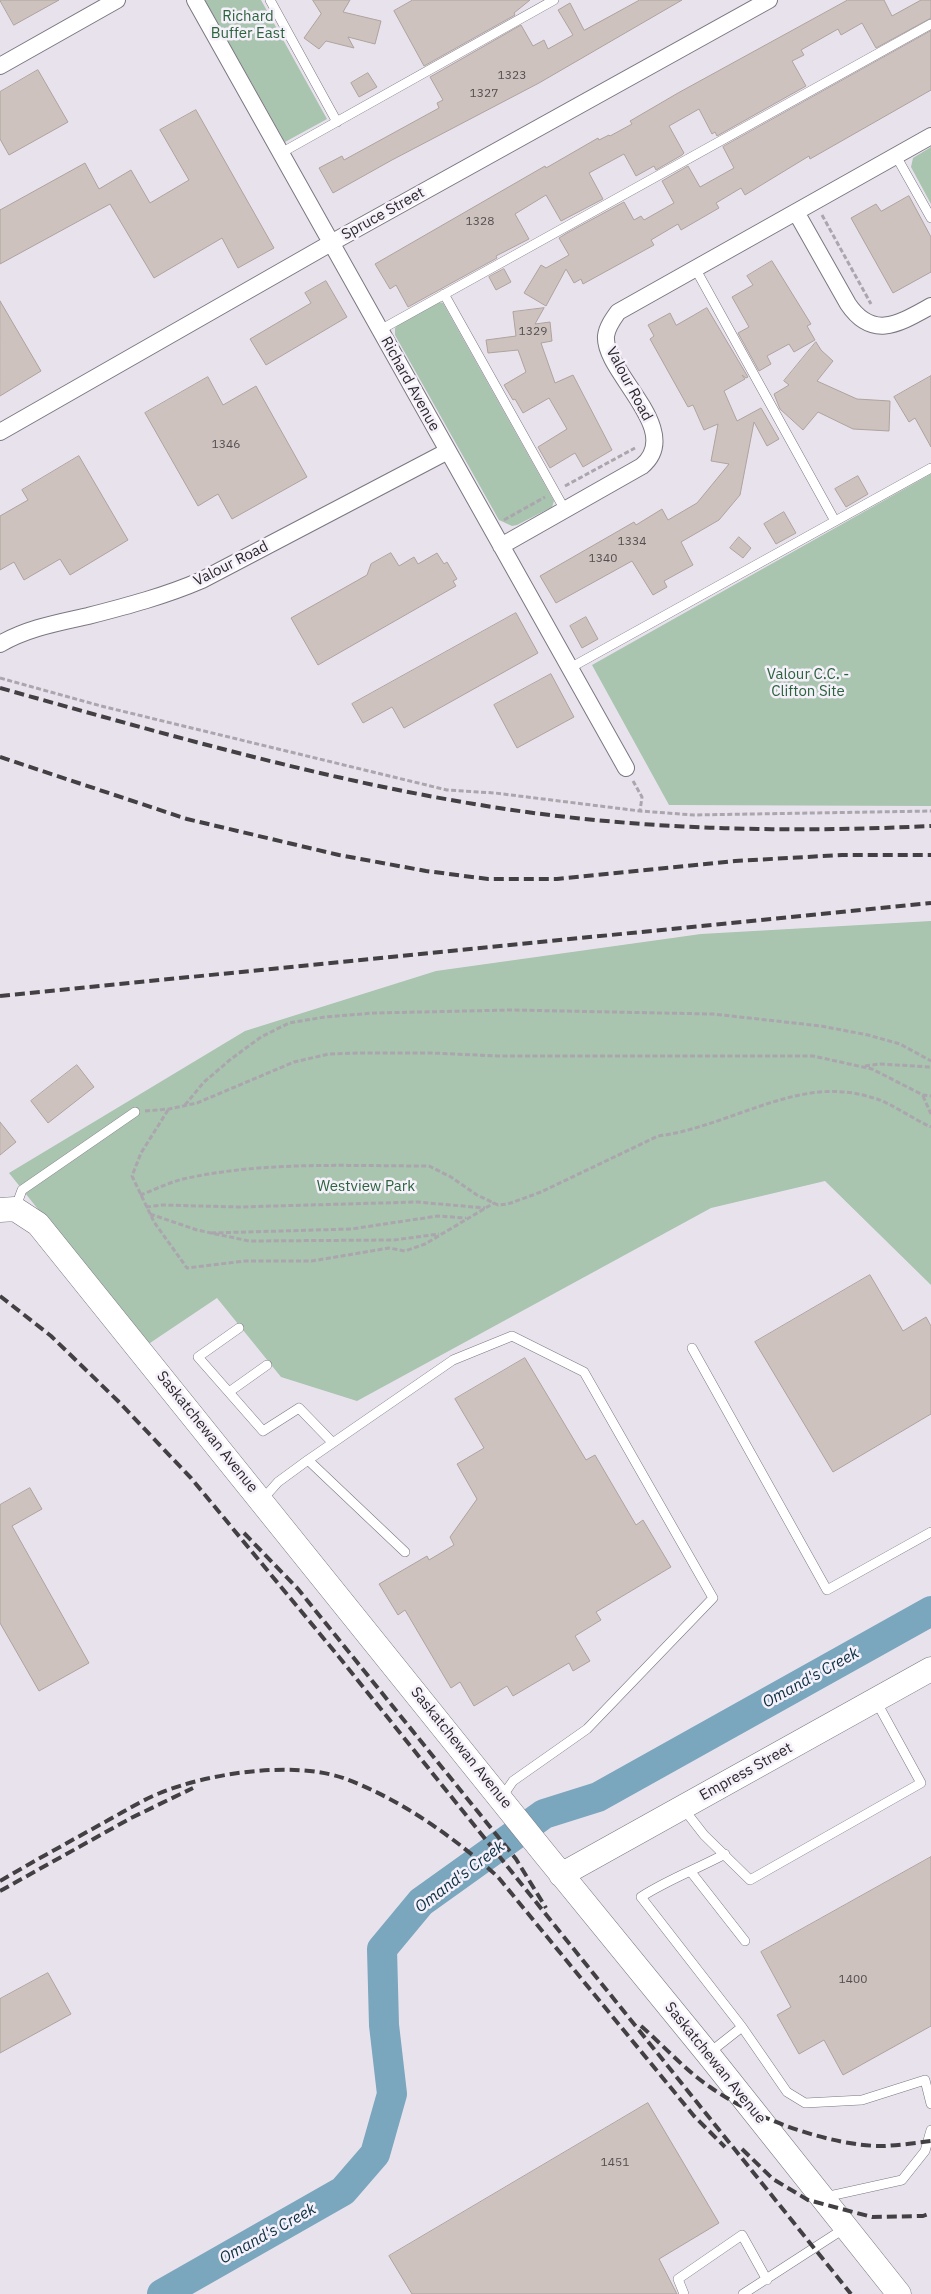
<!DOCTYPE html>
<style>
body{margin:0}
canvas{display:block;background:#e8e2ed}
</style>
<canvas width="931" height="2294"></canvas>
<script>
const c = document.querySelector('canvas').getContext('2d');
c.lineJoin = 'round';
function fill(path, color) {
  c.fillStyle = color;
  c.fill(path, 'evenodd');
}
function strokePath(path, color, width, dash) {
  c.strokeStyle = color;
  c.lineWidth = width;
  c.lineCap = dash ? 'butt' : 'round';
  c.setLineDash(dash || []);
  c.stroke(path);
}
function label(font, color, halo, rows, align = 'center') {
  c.font = font + ' "IBM Plex Sans",sans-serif';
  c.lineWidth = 5;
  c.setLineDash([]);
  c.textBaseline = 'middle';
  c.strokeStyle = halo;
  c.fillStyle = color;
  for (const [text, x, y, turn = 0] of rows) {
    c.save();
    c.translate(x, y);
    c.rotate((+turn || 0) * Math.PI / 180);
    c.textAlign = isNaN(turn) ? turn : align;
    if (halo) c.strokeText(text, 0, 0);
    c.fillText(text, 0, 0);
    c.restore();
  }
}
fill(new Path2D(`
 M205 0H261L327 119 285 142Z
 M931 147V204L911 167 913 158Z
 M439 302 443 303 554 501 552 507 517 525 512 526 499 520 395 335V328L398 325Z
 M931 474V806L669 805 592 665Z
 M931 921V1285L825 1181 711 1208 357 1401 281 1377 217 1298 147 1345 9 1173 245 1031 436 971 701 934Z`), '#a9c4af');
strokePath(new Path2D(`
 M162 2294 343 2191 375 2154 392 2094 384 2025 382 1949 421 1902 544 1814 598 1797 931 1611`), '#7aa6be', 30);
const building = new Path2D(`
 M0 0H59L14 25Z
 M313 0H350L343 12 381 21 375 44 348 37 354 48 326 41 319 49 304 38 321 14Z
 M413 0H530L514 13 515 15 424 66 394 11Z
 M640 0H682L539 83 392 160 333 193 319 168 342 156 344 160 439 108 437 103 443 100 430 77 521 25 533 46 544 40 548 49 573 35 558 10 570 3 584 30Z
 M848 0H884L892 16 921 0H931V18L876 48 862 23 841 35 838 29 801 50 804 55 792 61 806 86 717 136 715 132 712 134 699 109 669 126 684 153 682 155 656 170 654 166 636 176 624 154 589 173 603 199 561 221 546 195 515 214 529 239 496 256 497 258 408 307 396 285 390 289 375 264 545 166 546 168 598 138 599 140 609 135 610 136 632 124 630 121 678 93Z
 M931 31V90L810 159 809 156 745 195 741 188 716 203 719 208 681 230 678 224 651 240 654 245 583 284 581 279 574 283 566 269 546 306 524 293 541 265 546 268 569 255 559 238 567 233 624 202 634 220 641 216 644 220 674 203 662 181 688 166 700 187 734 168 723 147Z
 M38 70 68 122 9 155 0 139V92Z
 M368 73 377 87 359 97 351 83Z
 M196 110 274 248 238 268 222 238 154 278 110 204 0 264V210L85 163 99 189 131 170 150 203 189 180 160 130Z
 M909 196 931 237V272L893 293 851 218 876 204 881 211Z
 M772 261 811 324 807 326 815 340 794 352 789 344 767 356 771 364 759 371 738 333 749 327 732 297 753 285 747 276Z
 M504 269 511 282 496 290 489 277Z
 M326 281 347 317 266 365 250 339 311 303 305 293Z
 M0 301 41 371 0 396Z
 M544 308 535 324 550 322 552 341 541 343 555 383 573 375 612 450 583 467 575 453 550 468 538 447 567 429 549 398 523 413 515 399 513 400 504 385 526 372 518 350 488 353 486 340 516 336 513 312Z
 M707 308 748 377 746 378 742 375 745 379 724 391 737 421 761 408 779 439 767 446 754 422 740 495 719 520 681 542 693 565 664 581 667 587 653 595 632 561 556 603 540 576 634 522 636 525 662 509 668 520 697 503 729 464 711 461 718 424 704 430 693 405 688 407 650 339 654 336 648 325 670 313 676 325Z
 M816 342 821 350 833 361 817 381 857 399 890 401 889 431 853 429 818 412 803 430 780 409 774 394 789 385 784 381Z
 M931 376V447L915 418 909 422 894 397Z
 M208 377 223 405 256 386 307 477 232 519 218 494 198 506 145 413Z
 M79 456 128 540 70 575 60 559 24 580 14 562 0 570V516L28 500 22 490Z
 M858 476 868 494 846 507 835 489Z
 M784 512 796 533 776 544 764 524Z
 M739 537 751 548 743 558 730 548Z
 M391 553 399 566 414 557 418 564 437 553 444 564 447 562 457 579 453 581 456 586 318 665 291 618 367 575 371 564Z
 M516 613 538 653 404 728 392 707 363 723 352 704Z
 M586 617 598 639 582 648 570 626Z
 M551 674 574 717 517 748 494 705Z
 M77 1065 94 1087 48 1123 31 1101Z
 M0 1122 16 1142 0 1155Z
 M870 1275 903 1331 926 1317 931 1326V1414L833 1472 755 1342Z
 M525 1358 586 1460 595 1455 636 1525 643 1520 671 1567 596 1612 601 1620 575 1636 590 1661 573 1671 569 1663 513 1696 507 1686 474 1706 460 1682 451 1688 405 1610 398 1615 379 1584 427 1556 429 1560 454 1545 450 1537 477 1499 457 1464 484 1448 455 1399Z
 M30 1488 42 1509 12 1526 89 1663 39 1691 0 1623V1505Z
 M931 1857V2026L843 2075 824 2040 799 2054 777 2015 791 2007 761 1952Z
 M48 1973 71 2014 0 2053V1999Z
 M648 2103 719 2223 659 2259 677 2294H412L389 2256Z`);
fill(building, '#cdc2bd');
strokePath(building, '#aea39e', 1);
const lane = new Path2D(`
 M270 0 337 122
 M281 153 554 0
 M896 156 931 218
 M695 268 835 521
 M444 294 565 510
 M380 330 931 24
 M570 668 931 468
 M15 1209 22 1190 135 1112
 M239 1328 198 1357 263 1431 299 1408 332 1442
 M692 1348 827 1590 931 1532
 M229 1392 267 1365
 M308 1460 453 1360 512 1336 584 1372 713 1598 587 1729 513 1781 502 1797
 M262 1500 278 1482 308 1460 405 1552
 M683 1808 704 1835 750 1880 921 1783 876 1701
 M725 1854C697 1869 667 1880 641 1897L742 2027 787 2092 805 2103 862 2100 925 2080 931 2104
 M691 1872 745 1941
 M709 2053 742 2027
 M825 2197 902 2180 925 2151 931 2130
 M684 2294 678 2279 742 2235 767 2280
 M743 2294 845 2228`);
const street = new Path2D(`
 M195 0 626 768
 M0 66 117 0
 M796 212 848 304C873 341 900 323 931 306
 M0 432 331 243 769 0
 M501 546 642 466C685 430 603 372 606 336 607 327 613 319 618 312L931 136
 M0 644C28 628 57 623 88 616 127 606 165 596 202 580L448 451`);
const secondary = new Path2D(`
 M0 1210 15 1209 38 1224 544 1853 708 2054 899 2294
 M561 1875 931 1669`);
strokePath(lane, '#7b7780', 10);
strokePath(street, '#7b7780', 18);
strokePath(secondary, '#7b7780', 25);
strokePath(new Path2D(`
 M822 215 871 304
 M565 486 635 448
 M504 520 545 497
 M0 678 101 706 447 790 495 793 640 811 694 815 931 811
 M633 781 642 797 640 811
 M865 1066 880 1064 931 1067
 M923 1096 931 1114
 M185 1105 204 1082 231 1059 261 1037 289 1023 325 1017 374 1013 512 1010 713 1014 821 1026 868 1035 900 1044 931 1061
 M168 1110 141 1153 132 1176 154 1222 187 1268 245 1261H312L389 1248 405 1251 425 1244 494 1203
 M145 1111 169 1109 197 1103 294 1062 329 1054 360 1053H432L498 1056H813L872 1069 923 1095 931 1096
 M140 1195C154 1190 168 1183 183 1179 263 1161 347 1166 429 1166L451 1177 477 1195 498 1205 508 1204 541 1192 658 1136C718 1129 785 1086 843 1092 854 1092 866 1096 877 1099 892 1104 915 1120 931 1127
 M146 1207 162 1205 239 1207 417 1202 485 1208
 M150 1214 197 1230 249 1241 394 1240 439 1234
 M211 1233 351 1229 438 1216 466 1218`), '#aba6ae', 3, [5, 2.5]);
strokePath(lane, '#fff', 9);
strokePath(street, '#fff', 16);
strokePath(secondary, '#fff', 24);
strokePath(new Path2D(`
 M0 688C165 734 330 782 499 808 642 830 787 833 931 826
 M0 757 187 819 339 855 426 871 488 879H557L735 861 842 855H931
 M0 996 931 903
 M0 1296 51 1336 118 1401 191 1478 339 1657 851 2294
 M244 1533 298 1589 516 1859 546 1908
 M0 1881C34 1861 69 1842 103 1823 122 1813 140 1801 160 1793 209 1773 295 1760 346 1779 402 1800 455 1838 498 1877L694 2116 725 2147
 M0 1891 131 1818 193 1788
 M641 2026C664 2046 685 2070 710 2087 753 2118 832 2147 885 2146 900 2145 916 2143 931 2141
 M742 2149 773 2179 808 2200 872 2217 923 2216 931 2213`), '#434044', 4, [10, 5]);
label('12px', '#544f50', null, [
 ["1323",512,76],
 ["1327",484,94],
 ["1328",480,222],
 ["1329",533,332],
 ["1346",226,445],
 ["1334",632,542],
 ["1340",603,559],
 ["1400",853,1980],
 ["1451",615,2163]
]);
label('15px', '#2a643d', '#f5f0fa', [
 ["Richard",248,17],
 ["Buffer East",248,34],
 ["Valour C.C. -",808,675],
 ["Clifton Site",808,692],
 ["Westview Park",366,1187]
]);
label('15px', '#2b292c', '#f5f0fa', [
 ["Spruce Street",383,214,-29],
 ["Richard Avenue",410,384,61],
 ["Valour Road",629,384,62],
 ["Valour Road",231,564,-27],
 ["Saskatchewan Avenue",207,1432,51],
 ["Saskatchewan Avenue",461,1748,51],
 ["Empress Street",746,1772,-29],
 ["Saskatchewan Avenue",715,2063,51]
]);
label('italic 16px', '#093042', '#f5f0fa', [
 ["Omand's Creek",811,1678,-29],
 ["Omand's Creek",460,1877,-37],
 ["Omand's Creek",268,2234,-29]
]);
</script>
